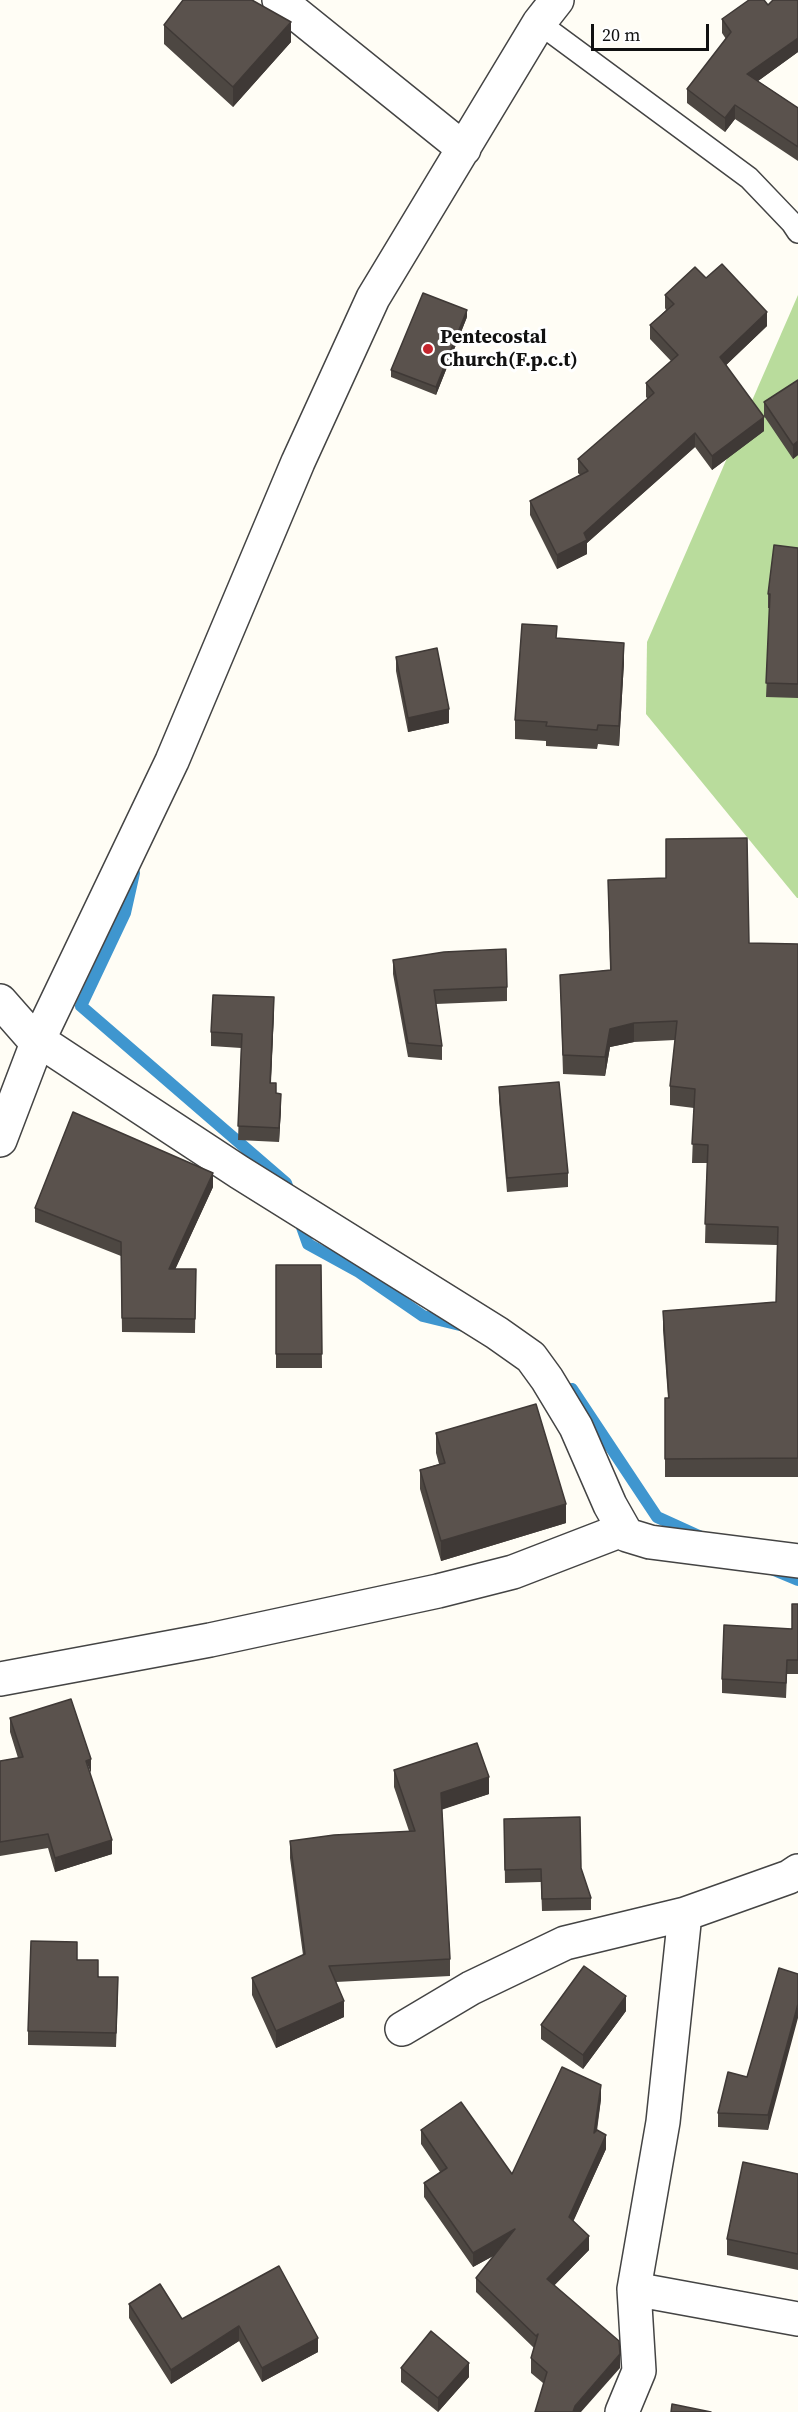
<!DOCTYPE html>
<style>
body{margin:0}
#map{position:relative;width:798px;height:2412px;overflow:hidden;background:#fffdf5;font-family:"Source Serif 4",serif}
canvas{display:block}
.scale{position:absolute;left:591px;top:24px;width:118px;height:27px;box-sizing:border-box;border:3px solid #111;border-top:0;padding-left:8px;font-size:18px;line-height:21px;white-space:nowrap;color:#111;-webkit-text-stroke:4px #fff;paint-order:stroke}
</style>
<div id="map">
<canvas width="798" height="2412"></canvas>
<div class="scale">20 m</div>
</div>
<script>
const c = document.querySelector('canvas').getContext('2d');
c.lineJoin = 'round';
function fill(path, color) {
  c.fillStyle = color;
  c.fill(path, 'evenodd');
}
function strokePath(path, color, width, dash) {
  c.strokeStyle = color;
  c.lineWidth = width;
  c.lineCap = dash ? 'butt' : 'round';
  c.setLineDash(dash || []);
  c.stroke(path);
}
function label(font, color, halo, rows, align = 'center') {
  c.font = font + ' "Source Serif 4",serif';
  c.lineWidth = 6;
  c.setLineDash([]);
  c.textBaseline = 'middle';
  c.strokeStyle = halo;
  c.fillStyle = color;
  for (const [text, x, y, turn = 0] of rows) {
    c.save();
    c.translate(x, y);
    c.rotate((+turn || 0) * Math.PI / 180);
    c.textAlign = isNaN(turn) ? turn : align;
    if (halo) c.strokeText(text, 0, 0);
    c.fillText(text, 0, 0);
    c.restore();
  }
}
fill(new Path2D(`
 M798 295V898H797L646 714 647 642Z`), '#b9dc9c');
strokePath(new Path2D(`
 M134 873 125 913 81 1006 286 1183 290 1194
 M298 1216 308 1244 359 1272 423 1316 464 1326
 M572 1389 657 1517 701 1537
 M774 1570 798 1580`), '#3f96cf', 12);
const lane = new Path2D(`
 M539 23 749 178 792 223 798 232`);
const street = new Path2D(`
 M279 0 464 149
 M0 1001 37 1043 49 1047 239 1172 497 1333 531 1357 547 1379 576 1427 610 1505 627 1535 650 1542 798 1561
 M0 1140 37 1043 172 761 298 462 373 298 539 23 557 0
 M0 1679 210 1640 438 1591 513 1572 622 1530
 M402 2029 471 1988 565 1943 685 1914 789 1877 798 1871
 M634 2289 798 2319
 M622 2412 639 2371 634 2289 663 2122 685 1914`);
strokePath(lane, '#444', 24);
strokePath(street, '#444', 36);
strokePath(lane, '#fff', 21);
strokePath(street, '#fff', 33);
fill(new Path2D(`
 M722 19 798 52 758 81 798 108V161L735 119 725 132 687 103V89L726 39 722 33Z
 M164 25 291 42 233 107 164 44Z
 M706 278 767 326 726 365 764 431 712 470 695 447 587 543V554L557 569 530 515V501L580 475 578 473V459L648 399 646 397V383L671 361 650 339V325L666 310 665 308V295Z
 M467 317 436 395 391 377V370Z
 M798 380V455L793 459 764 416V402Z
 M798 548V698L766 697 770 608H768V594Z
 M557 638 624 662 619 746 598 744 597 749 546 746V741L515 739V720Z
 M396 657 449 723 408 732 396 671Z
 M608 880 749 943 798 944V1477H665V1398H668L663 1330V1311L776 1302 777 1245 705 1243 707 1163H692L694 1108 670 1105V1086L675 1040 634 1042 610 1047 605 1076 563 1074 560 975 610 970Z
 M393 960 507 987V1001L436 1004 442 1046V1060L408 1057 393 974Z
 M274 1011 271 1083 276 1093 281 1108 279 1142 238 1140 241 1048 211 1046V1032Z
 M499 1087 568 1173V1187L507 1192 499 1101Z
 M213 1187 175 1269H196L195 1333 122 1332 121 1256 35 1222V1208Z
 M276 1265H321L322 1368H276Z
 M436 1433 566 1523 441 1561 420 1489V1470L439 1464 436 1453Z
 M798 1604V1674H787L786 1698 722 1693V1679L792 1629Z
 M10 1718 90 1773 112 1854 55 1872 48 1848 0 1856V1761L18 1758 10 1732Z
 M394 1770 489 1794 442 1809 450 1959V1976L336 1982 344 2017 276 2048 252 1995V1978L303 1955 290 1858V1841L409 1831 394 1787Z
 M504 1819 591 1898V1910L542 1911 541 1882 505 1883Z
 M77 1960 118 1991 116 2047 28 2045V2031Z
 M798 1974 768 2130 718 2127V2113L747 2077Z
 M626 2011 583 2069 541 2039V2025Z
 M601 2099 597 2131 606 2149 573 2221 589 2250 554 2285 620 2368 543 2383 531 2373V2358L534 2348 476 2292V2278L495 2255 473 2267 424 2197V2183L440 2172 421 2144V2130L512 2174Z
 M798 2174V2270L727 2255V2239Z
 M279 2266 318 2352 262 2382 239 2341 171 2384 129 2318V2304L182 2319Z
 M401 2368 469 2377 438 2412 401 2382Z`), '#4d4742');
fill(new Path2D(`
 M291 22V42L233 107V87Z
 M798 38V52L747 89V74Z
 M735 105V119L725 132V118Z
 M467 310V317L436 395V387Z
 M767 312V326L720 371V357Z
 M764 417V431L712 470V456Z
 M695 433V447L587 543V554L557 569V555Z
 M798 441V455L793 459V445Z
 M624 643V662L619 746V726Z
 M449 709V723L408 732V718Z
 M274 997V1011L270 1097V1083Z
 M634 1023V1042L610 1047 605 1076V1057L610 1029Z
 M281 1094V1108L279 1142V1128Z
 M213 1173V1187L169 1283V1269Z
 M566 1504V1523L441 1561V1541Z
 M91 1759V1773L86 1761Z
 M489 1777V1794L441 1810V1793Z
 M112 1840V1854L55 1872V1858Z
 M626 1996V2011L583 2069V2055Z
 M344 2001V2017L276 2048V2031Z
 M798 2004V2018L768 2130V2115Z
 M601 2085V2099L594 2147V2133Z
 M606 2135V2149L569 2231V2217Z
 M515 2229V2244L473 2267V2253Z
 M589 2236V2250L547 2293V2279Z
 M239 2326V2341L171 2384V2370Z
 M318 2338V2352L262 2382V2368Z
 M620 2354V2368L581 2412H573L575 2406Z
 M469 2363V2377L438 2412V2398Z`), '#3f3936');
const building = new Path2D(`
 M183 0H252L291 22 233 87 164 25Z
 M749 0H764L768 5 773 0H798V38L747 74 798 108V147L735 105 725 118 687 89 731 32 722 19Z
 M722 264 767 312 720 357 764 417 712 456 695 433 584 533 587 540 557 555 530 501 588 471 578 459 654 393 646 383 678 355 650 325 674 304 665 295 695 267 706 278Z
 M423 293 467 310 436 387 391 370Z
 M798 380V441L793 445 764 402Z
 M774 545 798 548V684L766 683 770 594H768Z
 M522 624 557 626 556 638 624 643 619 726 598 725 597 730 546 726 547 722 515 720Z
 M437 648 449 709 408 718 396 657Z
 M747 838 749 943 798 944V1458L665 1459V1398H669L663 1311 776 1302 778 1227 705 1224 708 1145 692 1144 695 1089 670 1086 677 1021 634 1023 610 1029 605 1057 563 1055 560 975 611 970 608 880 666 878V839Z
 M506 949 507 987 434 990 442 1046 408 1043 393 960 444 952Z
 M213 995 274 997 270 1083H276V1093L281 1094 279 1128 238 1126 242 1034 211 1032Z
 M559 1082 568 1173 507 1178 499 1087Z
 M73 1112 213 1173 169 1269H196L195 1319 122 1318 121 1242 35 1208Z
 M276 1265H321L322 1354H276Z
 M536 1404 566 1504 441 1541 420 1470 445 1463 436 1433Z
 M792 1604H798V1660H787L786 1683 722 1679 724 1625 792 1629Z
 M71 1699 91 1759 86 1761 112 1840 55 1858 48 1834 0 1842V1761L23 1757 10 1718Z
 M477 1743 489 1777 441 1793 450 1959 329 1966 344 2001 276 2031 252 1978 305 1954 290 1841 334 1835 415 1831 394 1770Z
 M580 1817 581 1868 591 1898 542 1899 541 1869 505 1870 504 1819Z
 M31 1941 77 1942V1960H98V1977H118L116 2033 28 2031Z
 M584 1966 626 1996 583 2055 541 2025Z
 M779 1968 798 1974V2004L768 2115 718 2113 728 2072 747 2077Z
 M562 2067 601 2085 594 2133 597 2130 606 2135 569 2217 589 2236 547 2279 619 2341 620 2354 575 2406 573 2412H535L547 2372 531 2358 538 2334 536 2336 476 2278 515 2229 473 2253 424 2183 447 2168 421 2130 461 2102 512 2174Z
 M743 2162 798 2174V2254L727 2239Z
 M279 2266 318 2338 262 2368 239 2326 171 2370 129 2304 160 2284 182 2319Z
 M431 2331 469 2363 438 2398 401 2368Z
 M672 2404 711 2412H671Z`);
fill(building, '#5a524d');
strokePath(building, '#3f3936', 1.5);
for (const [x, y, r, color] of [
 [428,349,6,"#c4262e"]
]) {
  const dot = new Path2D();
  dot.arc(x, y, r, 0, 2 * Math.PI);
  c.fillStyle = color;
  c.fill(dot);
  strokePath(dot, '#fff', 2);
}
label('bold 20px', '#111', '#fff', [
 ["Pentecostal",440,338],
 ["Church(F.p.c.t)",440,361]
], 'left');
</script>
